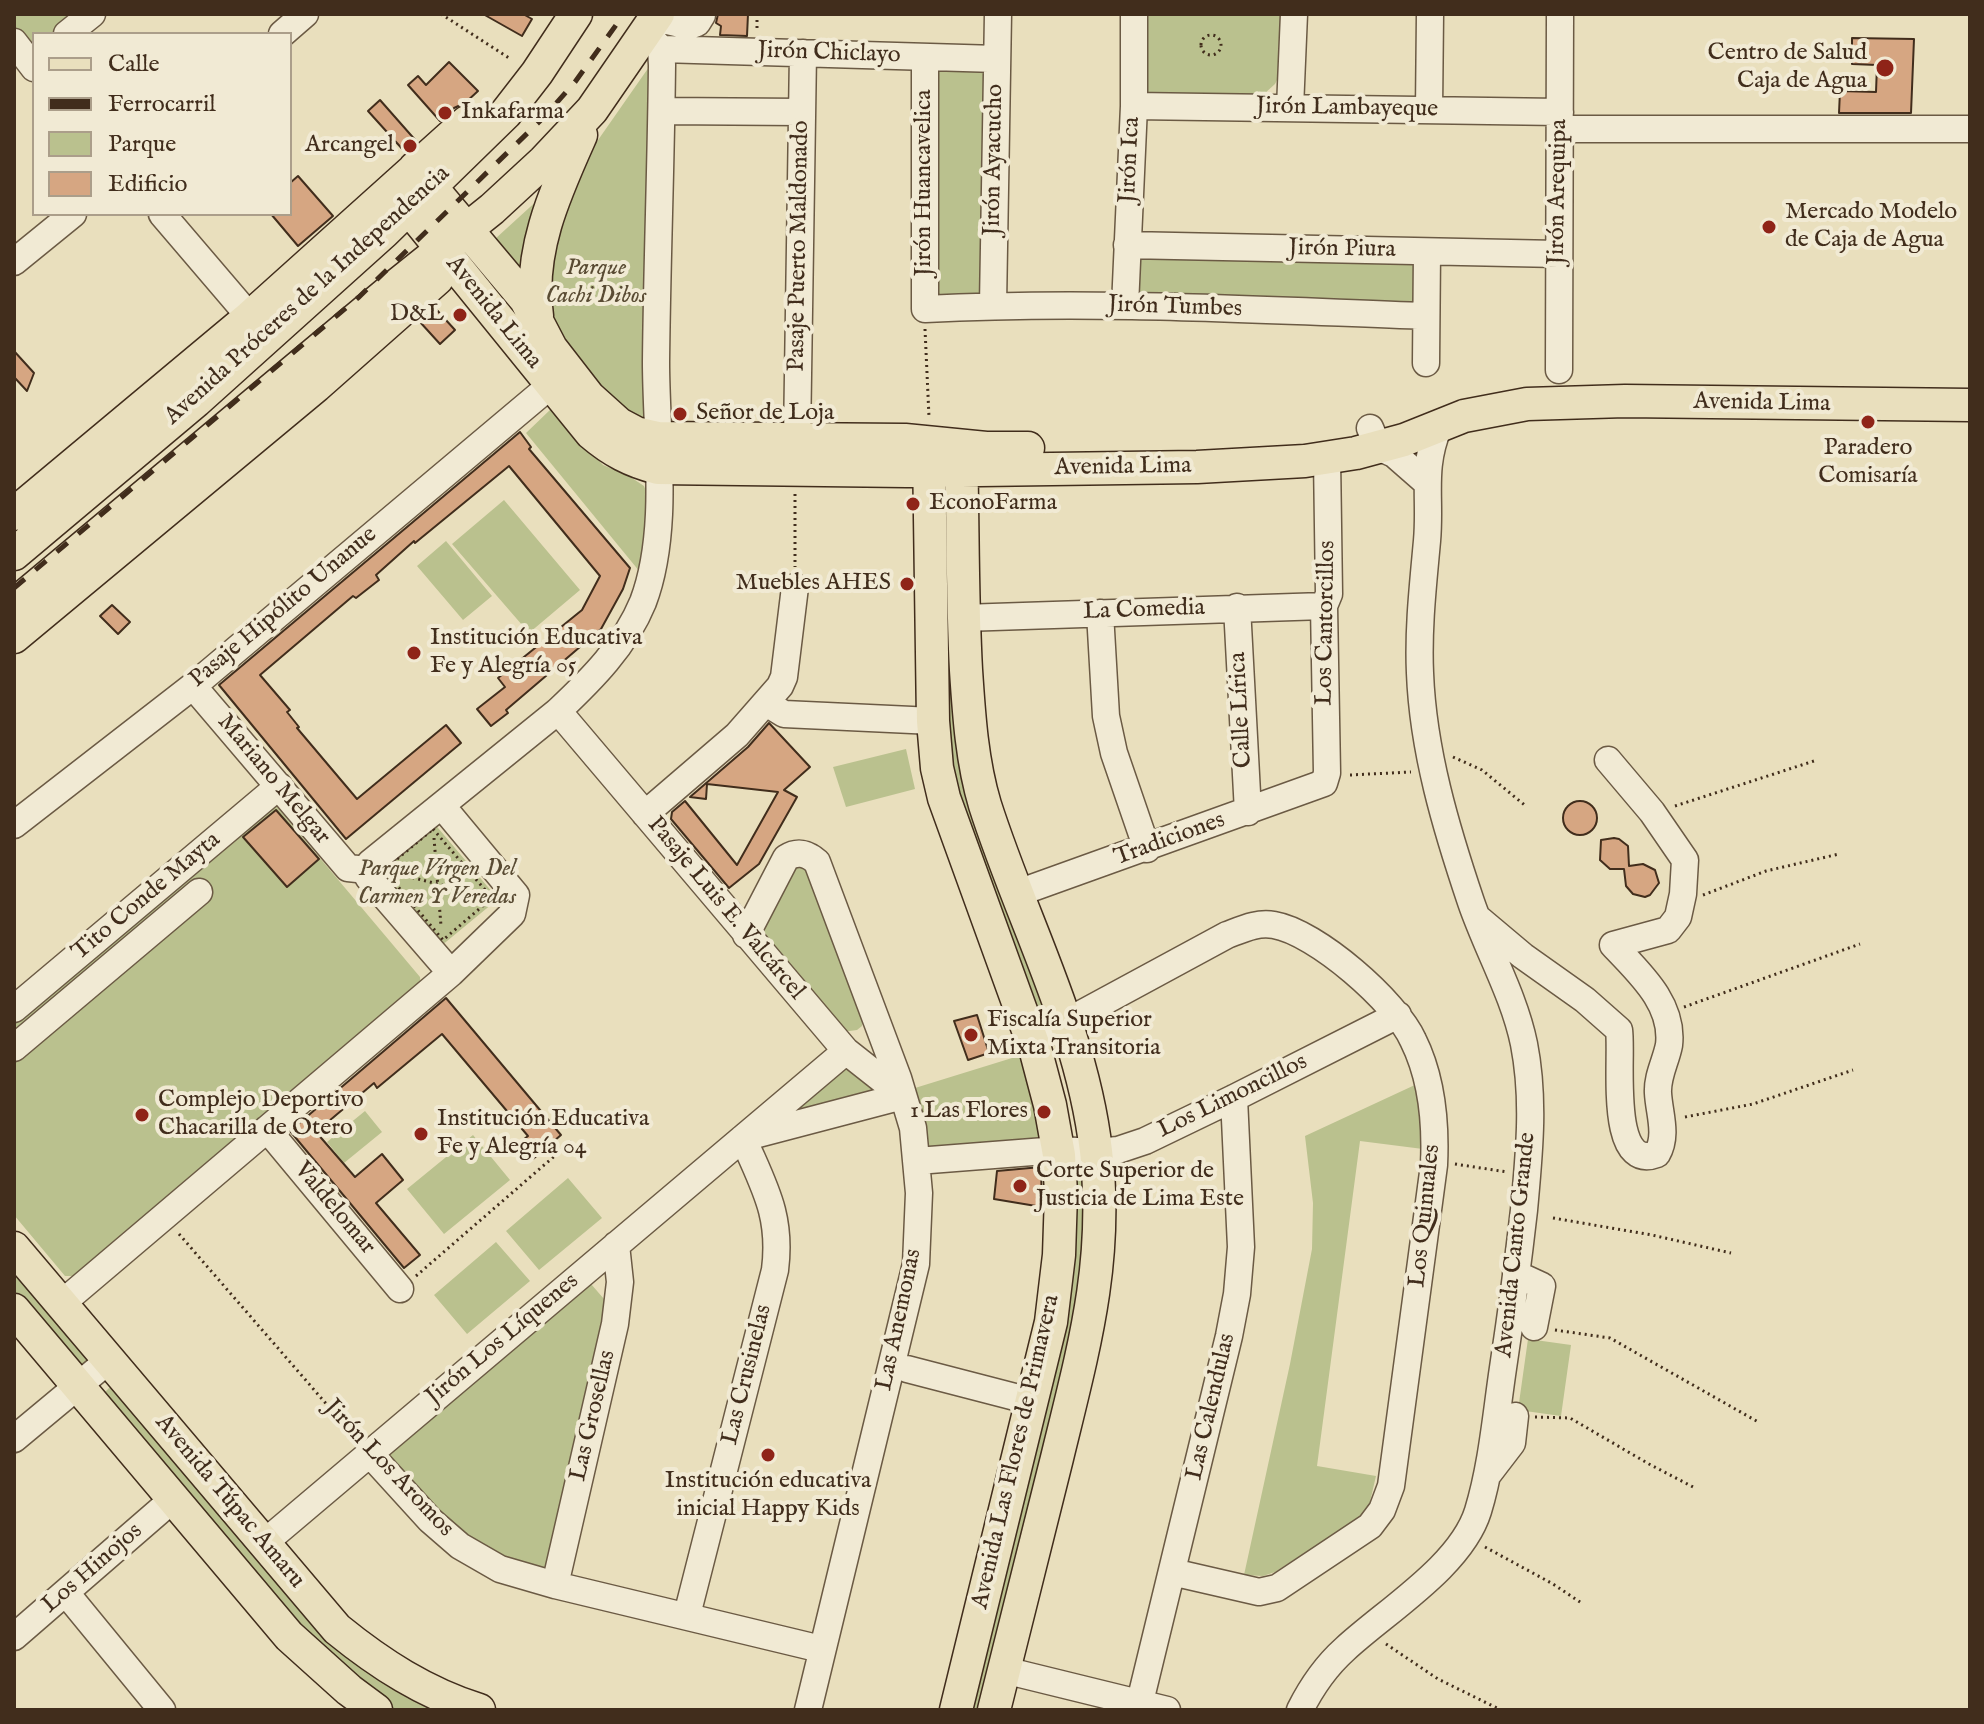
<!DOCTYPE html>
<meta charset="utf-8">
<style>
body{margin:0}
#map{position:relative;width:1984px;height:1724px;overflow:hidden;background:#e9dfbd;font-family:"IM FELL English",serif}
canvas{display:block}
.frame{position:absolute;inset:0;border:16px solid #412d1c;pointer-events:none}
.legend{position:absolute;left:32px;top:32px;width:260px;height:184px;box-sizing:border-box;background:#f1ead4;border:2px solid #ab9e8a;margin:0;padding:10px 14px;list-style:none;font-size:24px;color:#412d1c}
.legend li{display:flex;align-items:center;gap:16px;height:40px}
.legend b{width:40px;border:2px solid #ab9e8a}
</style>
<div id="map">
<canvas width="1984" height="1724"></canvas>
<div class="frame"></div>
<ul class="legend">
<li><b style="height:10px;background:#e9dfbd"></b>Calle</li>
<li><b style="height:10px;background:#412d1c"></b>Ferrocarril</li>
<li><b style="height:22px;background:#bac18e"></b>Parque</li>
<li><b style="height:22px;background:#d6a682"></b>Edificio</li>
</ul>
</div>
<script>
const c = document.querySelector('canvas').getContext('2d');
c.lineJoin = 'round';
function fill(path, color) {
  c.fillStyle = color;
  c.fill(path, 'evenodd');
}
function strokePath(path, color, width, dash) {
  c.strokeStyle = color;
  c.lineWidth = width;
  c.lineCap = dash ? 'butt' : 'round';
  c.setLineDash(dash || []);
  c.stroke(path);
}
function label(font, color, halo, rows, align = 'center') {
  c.font = font + ' "IM FELL English",serif';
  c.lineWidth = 8;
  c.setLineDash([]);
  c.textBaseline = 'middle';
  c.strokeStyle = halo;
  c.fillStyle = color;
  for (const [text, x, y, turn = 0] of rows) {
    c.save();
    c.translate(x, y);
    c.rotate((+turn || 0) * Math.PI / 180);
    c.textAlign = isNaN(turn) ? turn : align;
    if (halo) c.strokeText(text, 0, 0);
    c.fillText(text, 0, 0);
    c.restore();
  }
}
fill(new Path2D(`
 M14 14H83L59 34H34V49L14 25Z
 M1142 14H1281L1280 74 1275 84 1264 94 1254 98 1145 99Z
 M649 67 645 423 610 401 549 326 550 251 589 153Z
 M986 68V296L929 297 930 69Z
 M552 187 524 277 495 239Z
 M1134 249 1424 256 1423 313 1133 306Z
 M551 409 603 465 629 476 644 486 649 499 640 572 526 433Z
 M504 500 580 590 529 633 452 544Z
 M952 510 954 681 1048 1019 1041 1022 971 844 945 751 943 512Z
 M446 541 492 596 463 620 417 566Z
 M906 749 915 789 846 807 833 767Z
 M271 800 420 977 421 988 78 1276H65L14 1215V1014Z
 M433 822 498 899 441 946 376 869Z
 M794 863 812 870 863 1018 862 1026 857 1030 842 1032 757 933Z
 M1025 1054 1044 1137 929 1147 915 1088Z
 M847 1064 882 1092 764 1126Z
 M1417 1084 1422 1116 1423 1149 1360 1141 1317 1466 1376 1476 1369 1506 1362 1516 1275 1572 1263 1576 1244 1575 1290 1364 1312 1249 1313 1203 1305 1136Z
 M365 1111 382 1132 344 1163 327 1142Z
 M473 1135 510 1180 444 1234 407 1189Z
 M1082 1166 1088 1167 1085 1281 984 1710H963L1069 1167Z
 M568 1178 602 1218 539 1270 506 1231Z
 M496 1242 530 1281 467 1334 434 1295Z
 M14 1266 90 1356 89 1363 80 1367 14 1295Z
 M591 1284 604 1299V1323L547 1571 486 1551 446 1522 386 1455Z
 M1528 1339 1571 1345 1561 1416 1518 1410Z
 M109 1388 116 1389 435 1710H391L340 1673 103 1394Z`), '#bac18e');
const building = new Path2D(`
 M483 14H523L532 19 522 36Z
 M718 14H748L747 36 720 35 721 26 716 23Z
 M1852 38 1914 39 1911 113H1839L1840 91 1876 92 1877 65 1852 64Z
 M449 62 478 91 465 103 454 108 440 121 408 85 418 76 426 85Z
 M380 100 417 142 405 152 368 111Z
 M298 176 333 216 298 246 271 214H290V183Z
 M435 308 455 330 440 344 420 322Z
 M14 351 34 373 27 391 14 377Z
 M520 432 531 447 529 449 630 568 623 589 601 629 506 710 508 713 491 726 477 709 505 687 498 678 582 610 600 576 509 466 415 543 414 541 376 575 379 580 356 598 353 596 260 675 290 710 287 712 299 727 297 728 357 799 446 725 461 743 346 839 219 685Z
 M112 605 130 622 118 634 100 616Z
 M769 723 810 767 784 790 797 797 759 864 729 888 671 819 672 812 685 801 737 865 778 792 707 784 706 799 690 797 748 747Z
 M1563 818a17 17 0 1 1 34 0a17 17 0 1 1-34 0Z
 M276 810 319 859 287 887 243 837Z
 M1614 838 1619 839 1628 846 1629 866 1643 864 1655 870 1659 883 1650 895 1645 897 1633 894 1626 886 1624 869H1610L1600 860 1601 840Z
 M446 998 561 1135 533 1159 519 1143 528 1136 442 1034 377 1088 374 1083 316 1132 355 1177 382 1154 403 1180 376 1203 420 1255 404 1268 290 1131Z
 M977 1015 989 1053 968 1060 954 1021Z
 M1041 1167 1042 1207 994 1199 997 1171Z`);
fill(building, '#d6a682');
strokePath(building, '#412d1c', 2);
const minor = new Path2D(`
 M655 18 689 26 697 23 702 15
 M67 34 92 14
 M282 34 305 14
 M14 42 34 68
 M661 49 997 59
 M925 57V309C1092 300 1259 310 1426 316
 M1134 106 1560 112
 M1290 108 1294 14
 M1429 110 1430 14
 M662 111 802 112
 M1560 129H1970
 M162 214 250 317
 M1127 245 1558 254
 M14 262 73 214
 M993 305 998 14
 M1125 306 1134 106V14
 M1426 363 1427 252
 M1559 370 1560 14
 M1370 428 1378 447 1394 454 1426 482
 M797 439 803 53
 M1237 607 1248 812
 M1100 613 1106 716 1114 753 1147 849
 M963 618 1324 606
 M193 686 348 868 367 870
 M766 703 784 714 933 721
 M558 711 846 1051 903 1096
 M645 814 737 735 780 686 784 677 795 587
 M14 825 193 686 551 385
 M367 870 370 863 558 711C592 679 625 646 643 602 670 531 656 437 656 362 657 263 661 164 662 65L661 49 646 32
 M367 870 368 877 451 973
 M1018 893 1324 783 1327 773 1324 606 1329 594 1327 458
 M1479 919 1523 956 1585 1000 1619 1030C1623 1056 1607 1173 1657 1154 1668 1135 1659 1113 1658 1093 1657 1076 1666 1061 1669 1045 1674 1003 1638 972 1613 945L1668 930 1678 917 1683 894 1685 860 1652 812 1608 760
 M746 935 786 858C797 851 807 853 817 862L898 1078 913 1128 919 1193 916 1264 808 1710
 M14 1009 279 786
 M1033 1040 1227 935C1243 929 1257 922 1274 925 1316 932 1396 1002 1413 1040 1432 1078 1436 1123 1434 1165L1391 1486 1382 1510 1370 1526 1277 1588 1259 1592 1172 1572
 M14 1048 199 892
 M267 1129 400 1289
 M917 1161 1058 1150 1096 1152 1118 1150 1145 1141 1234 1098 1398 1015
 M1516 1274 1542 1286 1534 1327
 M61 1304 451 973 512 914 516 895 442 806
 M907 1369 1015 1397
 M14 1439 109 1360
 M369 1453 430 1520 460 1546 500 1569 555 1585 821 1649
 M1489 1473 1512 1443 1515 1416
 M264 1543 846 1051
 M555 1585 615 1324 620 1282 616 1245
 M66 1593 162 1710
 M687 1615 775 1270C782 1215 764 1187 743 1138L903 1096
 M14 1637 172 1500
 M1004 1670 1167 1710
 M1138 1710 1229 1336 1237 1294 1241 1247 1234 1098
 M1300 1710C1311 1688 1326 1666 1345 1649 1386 1611 1461 1566 1478 1511 1492 1465 1496 1415 1503 1368 1511 1315 1518 1263 1524 1210 1529 1155 1535 1100 1524 1044 1514 995 1487 949 1471 902 1446 828 1423 751 1420 673 1418 629 1423 585 1427 541 1431 497 1421 469 1439 426`);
const major = new Path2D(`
 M415 168 526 300 551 348 589 397 619 424 636 433 658 438 905 440 986 448H1028
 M393 189 591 433C612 451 631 461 658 468L907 471 1197 467 1305 461 1356 453 1404 440 1464 416 1527 404 1625 401 1970 405
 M537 316C528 251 555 193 581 135
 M929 449 933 721 937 768 944 798 1036 1052 1050 1105 1059 1155 1061 1194 1059 1255 1051 1322 956 1710
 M961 450C963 523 962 597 966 670 969 716 972 762 985 805 1022 921 1082 1029 1096 1151 1109 1262 1083 1351 1057 1458 1036 1542 1015 1626 994 1710
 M14 514 250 317 467 122
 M14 554 196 401 384 232 506 113 537 73 576 14
 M14 605 397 285 492 209 544 161 592 110 658 14
 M14 637 316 386 437 279
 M14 1248 337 1629C380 1664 425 1693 479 1710
 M14 1310 289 1636 349 1690 376 1710`);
strokePath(minor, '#6b5a44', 29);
strokePath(major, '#412d1c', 35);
strokePath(new Path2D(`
 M441 14 509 58
 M757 14V30
 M1201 45a10 10 0 1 1 20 0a10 10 0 1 1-20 0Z
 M925 329 929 417
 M795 494V567
 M1453 757 1482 770 1527 807
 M1350 775 1411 772
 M1675 806 1814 761
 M433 829 492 898 443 940 384 870Z
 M434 838 441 926
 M395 873 488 897
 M1703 895 1766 871 1839 854
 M1684 1007 1860 944
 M1685 1117 1753 1104 1853 1070
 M1455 1164 1507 1172
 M1553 1218 1652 1235 1731 1253
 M179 1234 355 1437
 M416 1276 573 1140
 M1555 1330 1610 1338 1760 1423
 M1535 1417 1570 1418 1649 1464 1695 1488
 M1485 1547 1553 1584 1583 1604
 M1386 1644 1438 1679 1501 1710`), '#412d1c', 3, [2, 4]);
strokePath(minor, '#f1ead4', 26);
strokePath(major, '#e9dfbd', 32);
strokePath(new Path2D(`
 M14 588 359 297 544 117 575 82 624 14`), '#412d1c', 5, [14, 14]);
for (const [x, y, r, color] of [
 [1885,68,10,"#8f2418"],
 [445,113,8,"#8f2418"],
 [410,146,8,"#8f2418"],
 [1769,227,8,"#8f2418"],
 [460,315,8,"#8f2418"],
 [680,414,8,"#8f2418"],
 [1868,422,8,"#8f2418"],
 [913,504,8,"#8f2418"],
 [907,584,8,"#8f2418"],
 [414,653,8,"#8f2418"],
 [971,1035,8,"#8f2418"],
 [1044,1112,8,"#8f2418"],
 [142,1115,8,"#8f2418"],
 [421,1134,8,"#8f2418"],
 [1020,1186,8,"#8f2418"],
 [768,1455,8,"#8f2418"]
]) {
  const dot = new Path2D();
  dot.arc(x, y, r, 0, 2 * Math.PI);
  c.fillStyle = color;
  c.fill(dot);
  strokePath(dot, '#f1ead4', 3);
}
label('24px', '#412d1c', '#f1ead4', [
 ["Jirón Chiclayo",829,54,2],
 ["Jirón Lambayeque",1347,109,1],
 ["Jirón Ayacucho",995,160,-89],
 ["Jirón Ica",1131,160,-87],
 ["Jirón Huancavelica",925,183,-90],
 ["Jirón Arequipa",1559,192,-89],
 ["Pasaje Puerto Maldonado",800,246,-89],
 ["Jirón Piura",1342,250,1],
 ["Avenida Próceres de la Independencia",308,296,-42],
 ["Jirón Tumbes",1175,308,2],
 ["Avenida Lima",493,313,51],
 ["Avenida Lima",1762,404,1],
 ["Avenida Lima",1123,468,-1],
 ["Pasaje Hipólito Unanue",284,608,-40],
 ["La Comedia",1144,611,-2],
 ["Los Cantorcillos",1327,623,-89],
 ["Calle Lírica",1242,710,-93],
 ["Mariano Melgar",273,780,50],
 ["Tradiciones",1170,840,-20],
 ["Tito Conde Mayta",147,897,-40],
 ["Pasaje Luis E. Valcárcel",725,909,50],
 ["Los Limoncillos",1233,1097,-26],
 ["Valdelomar",334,1209,50],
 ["Los Quinuales",1426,1216,-84],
 ["Avenida Canto Grande",1517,1245,-84],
 ["Las Anemonas",900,1320,-78],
 ["Jirón Los Líquenes",503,1340,-40],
 ["Las Crusinelas",748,1375,-76],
 ["Las Calendulas",1212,1407,-77],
 ["Las Grosellas",594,1416,-77],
 ["Avenida Las Flores de Primavera",1017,1452,-77],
 ["Jirón Los Aromos",388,1469,47],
 ["Avenida Túpac Amaru",229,1502,50],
 ["Los Hinojos",93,1569,-41]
]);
label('24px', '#412d1c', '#f1ead4', [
 ["Centro de Salud",1867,54,"right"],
 ["Caja de Agua",1867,82,"right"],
 ["Inkafarma",461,113],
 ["Arcangel",394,146,"right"],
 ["Mercado Modelo",1785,213],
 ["de Caja de Agua",1785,241],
 ["D&L",444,315,"right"],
 ["Señor de Loja",696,414],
 ["Paradero",1868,449,"center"],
 ["Comisaría",1868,477,"center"],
 ["EconoFarma",929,504],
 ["Muebles AHES",891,584,"right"],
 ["Institución Educativa",430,639],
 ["Fe y Alegría 05",430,667],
 ["Fiscalía Superior",987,1021],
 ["Mixta Transitoria",987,1049],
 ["Complejo Deportivo",158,1101],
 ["Chacarilla de Otero",158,1129],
 ["1 Las Flores",1028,1112,"right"],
 ["Institución Educativa",437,1120],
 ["Fe y Alegría 04",437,1148],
 ["Corte Superior de",1036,1172],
 ["Justicia de Lima Este",1036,1200],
 ["Institución educativa",768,1482,"center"],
 ["inicial Happy Kids",768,1510,"center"]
], 'left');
label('italic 24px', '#594b33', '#f1ead4', [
 ["Parque",596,269],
 ["Cachi Dibos",596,297],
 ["Parque Vírgen Del",437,870],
 ["Carmen Y Veredas",437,898]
]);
</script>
